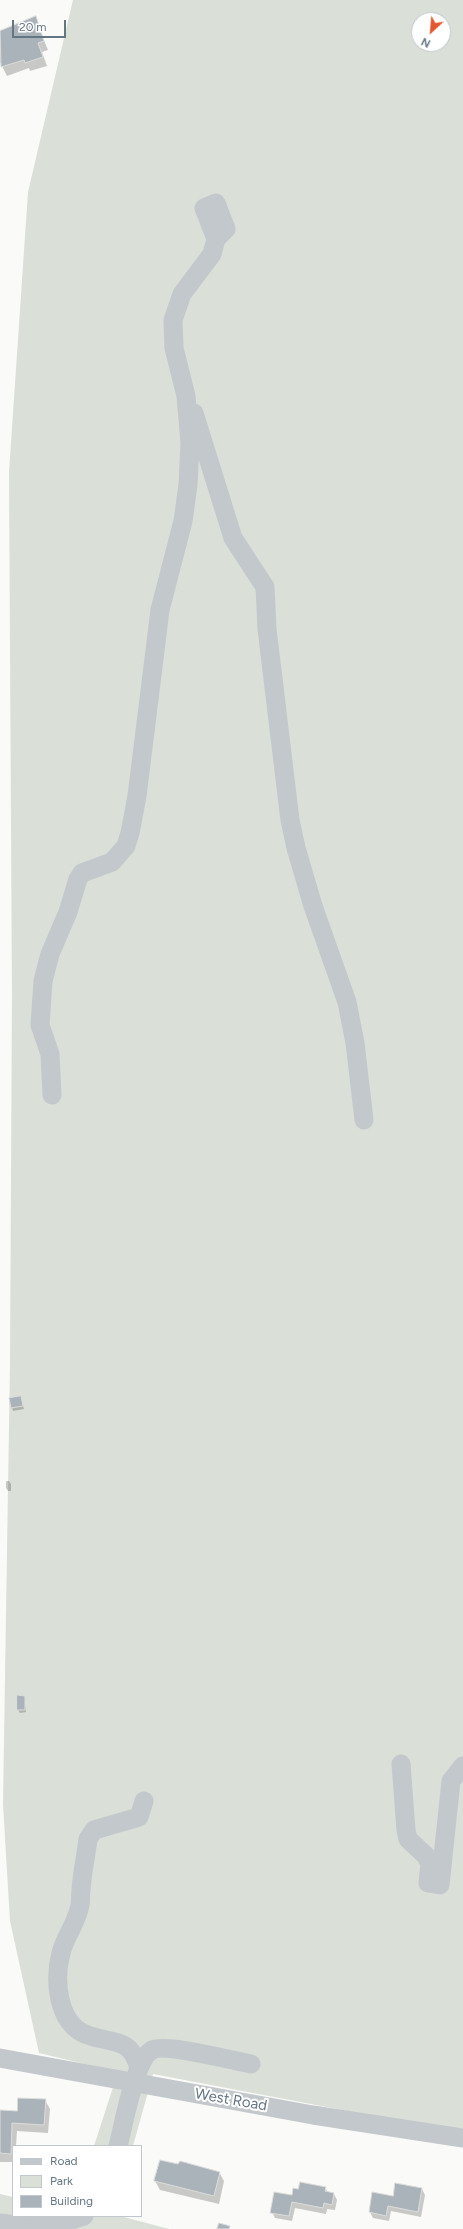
<!DOCTYPE html>
<style>
body{margin:0}
#map{position:relative;width:463px;height:2229px;overflow:hidden;background:#fafaf8;font-family:Figtree,sans-serif}
canvas{display:block}
.legend{position:absolute;left:12px;top:2145px;width:130px;height:72px;box-sizing:border-box;background:#fff;border:1px solid #c1c8cd;margin:0;padding:5px 7px;list-style:none;font-size:12px;color:#657683}
.legend li{display:flex;align-items:center;gap:8px;height:20px}
.legend b{width:20px;border:1px solid #c1c8cd}
.north{position:absolute;left:411px;top:12px;width:40px;height:40px;box-sizing:border-box;background:#fff;border:1px solid #c1c8cd;border-radius:50%;rotate:206deg;font-size:11px;font-weight:700;line-height:16px;text-align:center;color:#657683}
.north::after{content:'';display:block;margin:auto;width:14px;height:18px;background:#e4572e;clip-path:polygon(50% 0,100% 100%,50% 72%,0 100%)}
.scale{position:absolute;left:12px;top:20px;width:54px;height:18px;box-sizing:border-box;border:2px solid #657683;border-top:0;padding-left:5px;font-size:12px;line-height:14px;white-space:nowrap;color:#657683;-webkit-text-stroke:3px #fff;paint-order:stroke}
</style>
<div id="map">
<canvas width="463" height="2229"></canvas>
<ul class="legend">
<li><b style="height:5px;background:#c3c8cc"></b>Road</li>
<li><b style="height:11px;background:#dadfd7"></b>Park</li>
<li><b style="height:11px;background:#aab3b9"></b>Building</li>
</ul>
<div class="north">N</div>
<div class="scale">20 m</div>
</div>
<script>
const c = document.querySelector('canvas').getContext('2d');
c.lineJoin = 'round';
function fill(path, color) {
  c.fillStyle = color;
  c.fill(path, 'evenodd');
}
function strokePath(path, color, width, dash) {
  c.strokeStyle = color;
  c.lineWidth = width;
  c.lineCap = dash ? 'butt' : 'round';
  c.setLineDash(dash || []);
  c.stroke(path);
}
function label(font, color, halo, rows, align = 'center') {
  c.font = font + ' Figtree,sans-serif';
  c.lineWidth = 4;
  c.setLineDash([]);
  c.textBaseline = 'middle';
  c.strokeStyle = halo;
  c.fillStyle = color;
  for (const [text, x, y, turn = 0] of rows) {
    c.save();
    c.translate(x, y);
    c.rotate((+turn || 0) * Math.PI / 180);
    c.textAlign = isNaN(turn) ? turn : align;
    if (halo) c.strokeText(text, 0, 0);
    c.fillText(text, 0, 0);
    c.restore();
  }
}
fill(new Path2D(`
 M73 0H463V2129L395 2120 153 2074 133 2146H94L118 2072 39 2053 10 1921 3 1804 10 1364 12 997 9 472 28 192ZM419 20H443V44H419Z
 M0 2194 13 2197V2216H120L169 2229H0Z`), '#dadfd7');
fill(new Path2D(`
 M35 18 48 50 42 52 47 66 30 71 29 68 7 76 0 62V31Z
 M20 1397 24 1409 13 1411 10 1399Z
 M6 1481H9L11 1484V1491H8L6 1488Z
 M24 1697 26 1712 20 1713 18 1710Z
 M45 2100 50 2109 48 2133 17 2131 16 2146H13V2162H0V2111L18 2112Z
 M219 2172 224 2181 219 2204 160 2190 155 2181Z
 M325 2188 329 2193 334 2194 337 2200 335 2210 327 2209 326 2214 295 2208 292 2221 275 2218 272 2212 292 2196Z
 M422 2189 425 2195 421 2217 391 2211 389 2221 373 2218 370 2212 373 2193 394 2197Z`), '#0003');
const building = new Path2D(`
 M36 16 44 41 38 43 43 57 25 63 24 60 1 67 0 31Z
 M21 1396 23 1406 11 1408 9 1398Z
 M17 1695 25 1696V1710H17Z
 M18 2098 46 2099 44 2125 12 2123 11 2154 0 2153V2110L17 2111Z
 M160 2160 178 2164 180 2161 220 2172 214 2196 154 2181Z
 M300 2182 326 2187 325 2191 334 2193 332 2205 324 2203 323 2208 292 2202 289 2216 270 2213 274 2192 292 2195 293 2188 298 2189Z
 M395 2183 422 2188 418 2212 388 2206 386 2216 369 2212 372 2192 393 2196Z
 M219 2223 230 2226 229 2229H217Z`);
fill(building, '#aab3b9');
strokePath(building, '#dcdcda', 1);
strokePath(new Path2D(`
 M194 413 233 538 265 587 267 629 290 820 296 848 313 906 347 1002 355 1043 364 1120
 M52 1095 50 1054 40 1025 43 981 50 954 68 912 78 879 82 873 112 862 126 846 130 833 137 796 160 610 183 521 188 485 190 443 186 396 174 348 173 320 182 294 212 254 216 239 226 229 216 203 204 208 216 239
 M401 1764 406 1830 408 1839 426 1856 430 1864 428 1883 440 1885 451 1781 463 1766
 M0 2058 313 2115 463 2138
 M139 2068C130 2035 111 2045 85 2034 57 2022 54 1979 61 1953 65 1936 77 1923 80 1905 81 1900 80 1895 81 1890 82 1873 86 1856 88 1839L94 1830 139 1817 144 1801
 M118 2146C124 2125 134 2060 152 2050 165 2043 234 2061 251 2064
 M0 2223 29 2227
 M26 2229 29 2227 69 2221 84 2216`), '#c3c8cc', 19);
label('15px', '#657683', '#fff', [
 ["West Road",231,2100,10]
]);
</script>
